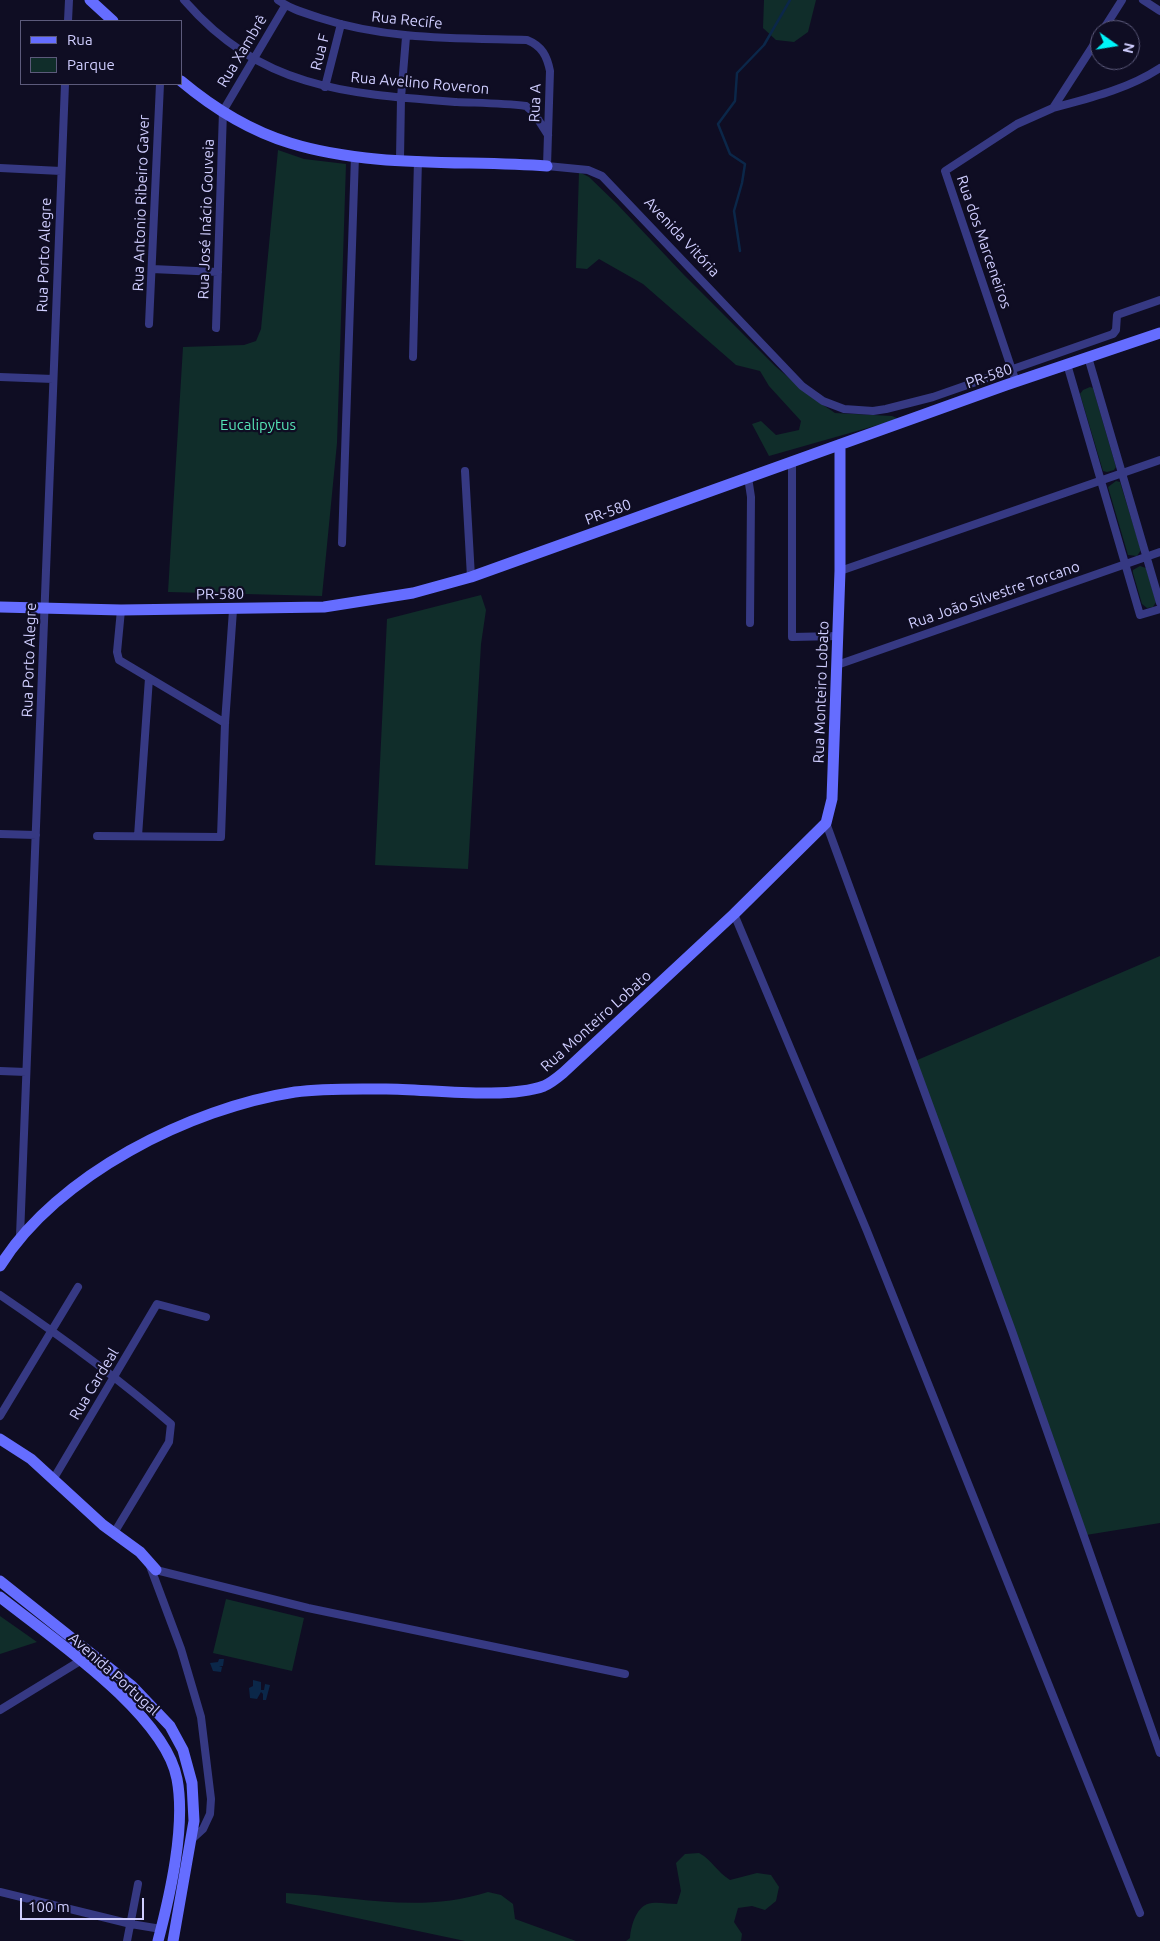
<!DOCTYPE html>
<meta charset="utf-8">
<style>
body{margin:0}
#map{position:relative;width:1160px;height:1941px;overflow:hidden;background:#0f0d23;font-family:Ubuntu,sans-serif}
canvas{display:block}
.legend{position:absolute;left:20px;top:20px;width:162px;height:65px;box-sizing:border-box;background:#0f0d23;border:1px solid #5c5a7b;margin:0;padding:6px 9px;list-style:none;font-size:15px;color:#d0ceff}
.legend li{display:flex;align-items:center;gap:10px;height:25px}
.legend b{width:25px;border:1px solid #5c5a7b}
.north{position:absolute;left:1090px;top:20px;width:50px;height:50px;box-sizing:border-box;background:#0f0d23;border:1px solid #5c5a7b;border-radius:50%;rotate:103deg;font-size:14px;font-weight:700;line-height:20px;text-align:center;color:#d0ceff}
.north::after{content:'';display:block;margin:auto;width:18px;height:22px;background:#00f4f9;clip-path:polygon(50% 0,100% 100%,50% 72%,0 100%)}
.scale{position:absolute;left:20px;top:1898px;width:124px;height:22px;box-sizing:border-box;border:2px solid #d0ceff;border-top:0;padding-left:6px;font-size:15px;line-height:18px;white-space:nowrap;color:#d0ceff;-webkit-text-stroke:4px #0f0d23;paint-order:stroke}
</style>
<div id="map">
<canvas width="1160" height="1941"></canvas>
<ul class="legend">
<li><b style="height:6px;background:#656dff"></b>Rua</li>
<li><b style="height:14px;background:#102d2a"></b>Parque</li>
</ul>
<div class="north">N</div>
<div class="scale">100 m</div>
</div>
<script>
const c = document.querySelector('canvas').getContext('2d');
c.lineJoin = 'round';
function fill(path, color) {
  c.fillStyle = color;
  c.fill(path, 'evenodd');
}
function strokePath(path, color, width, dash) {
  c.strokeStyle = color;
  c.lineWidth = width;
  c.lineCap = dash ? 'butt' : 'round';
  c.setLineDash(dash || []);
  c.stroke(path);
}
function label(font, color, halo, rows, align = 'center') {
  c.font = font + ' Ubuntu,sans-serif';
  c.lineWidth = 4.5;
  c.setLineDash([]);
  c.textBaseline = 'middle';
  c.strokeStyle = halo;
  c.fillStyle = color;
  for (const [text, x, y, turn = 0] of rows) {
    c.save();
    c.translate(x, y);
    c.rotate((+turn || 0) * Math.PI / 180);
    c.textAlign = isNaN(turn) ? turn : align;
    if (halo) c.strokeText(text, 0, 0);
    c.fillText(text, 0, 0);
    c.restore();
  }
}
fill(new Path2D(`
 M764 0H816L808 32 794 42 776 40 763 28Z
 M278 150 304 159 346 164 337 443 322 596 168 592 183 347 244 345 256 341 261 329Z
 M579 172 589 177 617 204 684 275 775 366 810 396 835 413 892 416 899 419 769 456 752 424 761 421 776 435 799 430 801 421 769 386 760 371 736 365 643 284 599 259 587 269 576 268Z
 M1090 387 1093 388 1116 467 1114 470 1107 472 1103 471 1080 394 1083 390Z
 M1116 481 1120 482 1141 550 1137 556 1128 555 1108 487Z
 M1140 566 1146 568 1156 602 1153 607 1147 608 1142 604 1133 573V570Z
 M481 595 486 610 481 644 468 869 375 865 387 619Z
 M1160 956V1523L1086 1535 915 1061Z
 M226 1599 304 1618 292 1671 213 1653Z
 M0 1616 37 1642 0 1654Z
 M699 1853C712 1860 717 1872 730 1880L757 1873 771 1875 779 1887 776 1901 765 1910 752 1906 738 1908 734 1922 742 1934 741 1941H626L630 1938C631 1925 637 1904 652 1903 660 1902 669 1904 677 1904L681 1891 676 1863 685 1854Z
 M488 1892 501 1895 513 1904 515 1919 576 1941H465L286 1903V1893C355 1896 419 1914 488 1892Z`), '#102d2a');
fill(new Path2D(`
 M219 1659H224L223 1666H219L222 1667 221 1672 213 1671 210 1663 218 1662Z
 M253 1680 261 1682V1690H264L265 1684 270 1685 266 1700H263V1694L261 1692 257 1699 250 1698 249 1688 253 1686Z`), '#0b2749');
strokePath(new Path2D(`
 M740 251 734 211 742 183 745 164 730 154 718 124 735 101 737 73 764 45 790 0`), '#0b2749', 2.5);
strokePath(new Path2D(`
 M184 0C261 89 347 94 457 102 480 103 503 103 526 106L534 113 548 135
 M278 0C290 9 305 13 320 18 387 40 456 38 527 40 542 46 547 56 550 71L547 166 588 170 602 176 802 386 823 401 844 409 873 411 886 409 933 397 1113 334 1116 330 1117 315 1160 300
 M1143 0 1160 11
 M68 21 69 0
 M1103 30 1122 0
 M325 87 341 24
 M1053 108C1090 98 1128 89 1160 68
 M400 159 401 98 406 37
 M0 168 61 171
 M152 269 218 272
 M149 324 160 84
 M216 328 223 111 285 6
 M413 357 418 160
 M1088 357 1160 603
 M1067 364 1140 615 1160 609
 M0 377 53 379
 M1016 382 945 171 1017 124 1053 108 1100 35
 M792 461V637L838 636
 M465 471 471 577
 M748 477 751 497 750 623
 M342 543 355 156
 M840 571 1160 460
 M121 610 117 652 119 660 225 723
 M837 665 1160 552
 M826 823 1012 1331 1160 1753
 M0 834 36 835
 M97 836 221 837 225 723 233 610
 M138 836 149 678
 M734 914 867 1231 1140 1913
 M0 1071 26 1072
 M20 1236 65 84
 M0 1295C59 1335 117 1377 171 1424L169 1442 114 1533
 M0 1416 78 1287
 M54 1478 157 1304 206 1317
 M150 1566 181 1649 201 1717 211 1799 210 1814 203 1829 192 1839
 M156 1570 308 1608 625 1674
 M0 1710 80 1661
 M0 1892 131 1924 161 1929
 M127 1941 138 1884`), '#363983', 8);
strokePath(new Path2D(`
 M90 0 113 21
 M181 81C212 107 251 131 290 143 371 168 462 160 547 166
 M0 607 121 610 324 607 413 593 471 577 1006 385 1160 333
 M0 1266C57 1175 190 1108 295 1092 324 1088 356 1089 386 1089 428 1089 506 1100 544 1086 551 1083 557 1078 563 1073L734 914 826 823 832 799 840 571V445
 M0 1439 31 1459 103 1525 140 1552 156 1570
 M0 1581 132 1686 170 1726 183 1750 192 1783 194 1821 173 1941
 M0 1597C52 1638 165 1714 177 1779 186 1826 170 1895 158 1941`), '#656dff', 11);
label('15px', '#d0ceff', '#0f0d23', [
 ["Rua Recife",407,20,6],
 ["Rua Xambrê",242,51,-59],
 ["Rua F",320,52,-76],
 ["Rua Avelino Roveron",420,83,5],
 ["Rua A",535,103,-88],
 ["Rua Antonio Ribeiro Gaver",141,203,-88],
 ["Rua José Inácio Gouveia",206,219,-88],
 ["Avenida Vitória",682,237,47],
 ["Rua dos Marceneiros",984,242,71],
 ["Rua Porto Alegre",44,255,-88],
 ["PR-580",989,376,-19],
 ["PR-580",608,512,-20],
 ["PR-580",220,594,-1],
 ["Rua João Silvestre Torcano",994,595,-19],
 ["Rua Porto Alegre",29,660,-88],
 ["Rua Monteiro Lobato",821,692,-88],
 ["Rua Monteiro Lobato",596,1021,-42],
 ["Rua Cardeal",94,1384,-59],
 ["Avenida Portugal",114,1674,42]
]);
label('15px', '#56e3b5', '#0f0d23', [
 ["Eucalipytus",258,425]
]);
</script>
